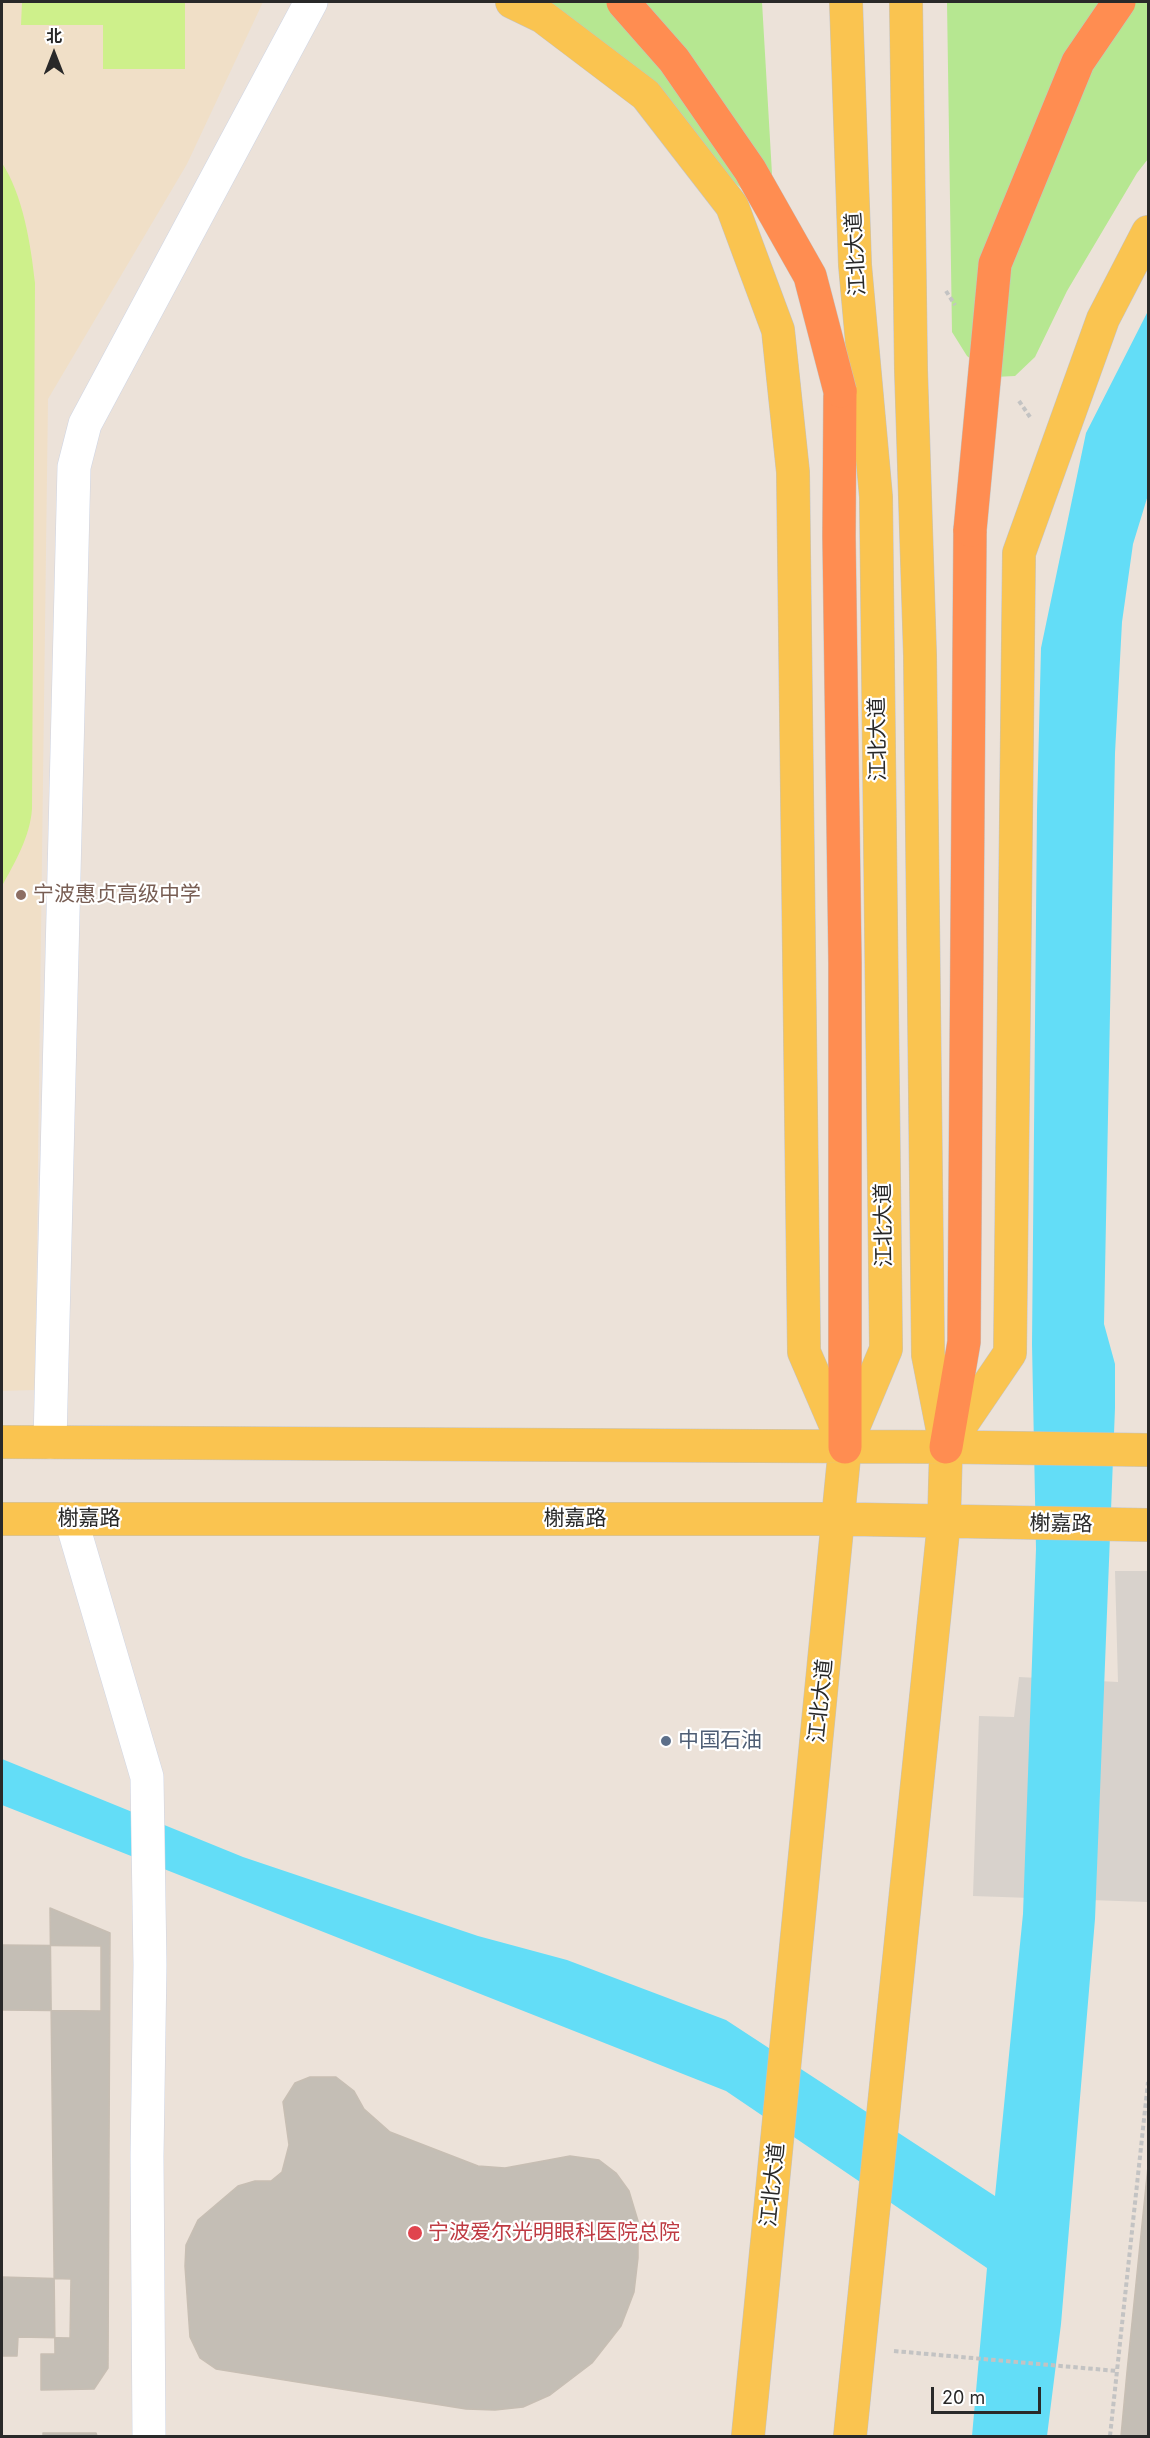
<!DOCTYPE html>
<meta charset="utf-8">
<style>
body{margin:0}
#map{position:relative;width:1150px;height:2438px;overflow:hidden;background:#ece2d9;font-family:Inter,"Noto Sans SC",sans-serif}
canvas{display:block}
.frame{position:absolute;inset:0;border:3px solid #292929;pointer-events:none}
.north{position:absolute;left:24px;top:24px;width:60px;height:60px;-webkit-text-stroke:4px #fff;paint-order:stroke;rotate:0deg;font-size:16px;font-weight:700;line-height:24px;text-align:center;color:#292929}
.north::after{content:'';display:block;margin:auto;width:21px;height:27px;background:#292929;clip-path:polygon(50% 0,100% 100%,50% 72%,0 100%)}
.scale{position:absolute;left:931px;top:2387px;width:110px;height:27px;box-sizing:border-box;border:3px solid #292929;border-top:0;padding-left:8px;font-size:18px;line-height:21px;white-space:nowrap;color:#292929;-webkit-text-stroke:4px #fff;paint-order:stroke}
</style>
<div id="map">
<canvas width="1150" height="2438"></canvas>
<div class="frame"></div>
<div class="north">北</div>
<div class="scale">20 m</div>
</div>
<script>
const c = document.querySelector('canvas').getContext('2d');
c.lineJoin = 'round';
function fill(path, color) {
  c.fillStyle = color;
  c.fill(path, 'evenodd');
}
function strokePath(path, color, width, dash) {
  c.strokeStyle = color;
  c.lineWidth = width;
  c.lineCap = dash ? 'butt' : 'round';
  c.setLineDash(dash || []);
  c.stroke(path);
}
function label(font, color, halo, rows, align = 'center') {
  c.font = font + ' Inter,"Noto Sans SC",sans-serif';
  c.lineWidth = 4.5;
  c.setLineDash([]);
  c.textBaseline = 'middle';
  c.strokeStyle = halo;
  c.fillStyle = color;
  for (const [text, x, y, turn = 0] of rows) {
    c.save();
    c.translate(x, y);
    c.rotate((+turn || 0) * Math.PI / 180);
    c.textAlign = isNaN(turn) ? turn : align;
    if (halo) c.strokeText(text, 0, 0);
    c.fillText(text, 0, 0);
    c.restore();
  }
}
fill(new Path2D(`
 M2 2H263L187 164 48 399 35 1390 2 1391Z`), '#f0dfc7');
fill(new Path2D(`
 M542 2H762L772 174 764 191 745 192Z
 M947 2H1148V159L1137 173 1067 291 1035 357 1015 376 994 377 967 356 952 332Z`), '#b6e791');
fill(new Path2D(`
 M22 2H185V69H103V25H21Z
 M2 163C23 195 31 245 35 283L32 809C30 837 15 862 2 886Z`), '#cef08b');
fill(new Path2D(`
 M1115 1571H1148V1902L973 1896 979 1716 1014 1717 1019 1677 1118 1682Z`), '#d8d2cc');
fill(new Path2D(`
 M1148 311V495L1133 544 1122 622 1115 753 1104 1324 1115 1364V1408L1095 1919 1061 2324 1047 2436H972L987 2268 726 2091 2 1805V1759L243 1857 478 1936 567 1960 726 2020 995 2196 1023 1914 1036 1549 1032 1344 1037 810 1041 648 1086 433Z`), '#63ddf7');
const building = new Path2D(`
 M50 1908 110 1933 108 2368 94 2389 41 2390V2354H55Z
 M2 1945 101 1946V2011L2 2010Z
 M310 2077H336L354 2091 364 2109 390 2132 478 2166 505 2168 570 2156 599 2160 616 2173 629 2191 638 2221V2258L634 2292 621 2326 592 2363 550 2395 523 2407 495 2410 466 2409 216 2369 200 2358 190 2337 185 2266 186 2245 198 2220 238 2186 255 2181H271L282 2172 289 2145 283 2102 295 2083Z
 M1148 2166V2436H1121L1127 2372Z
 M2 2277 71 2279 70 2338 18 2337 17 2356H2Z
 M43 2433H96L97 2436H43Z`);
fill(building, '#c4beb5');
strokePath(building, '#c7beb3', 1.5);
const minor = new Path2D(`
 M50 1442 74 467 85 424 311 2
 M71 1519 147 1777 150 1965 147 2156 149 2436`);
const major = new Path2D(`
 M512 2 543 17 646 95 732 206 778 330 793 472 804 1352 845 1447
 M2 1442 950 1447 1148 1450
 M946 1447 1010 1353 1019 553 1103 319 1148 232
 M2 1519H839L1148 1525
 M748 2436 845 1447 886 1349 876 497 855 265 846 2
 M850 2436 944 1522 946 1447 928 1355 920 655 911 370 906 2`);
const highway = new Path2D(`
 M840 391 839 536 845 963V1447
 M946 1447 964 1342 970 530`);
strokePath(minor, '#ced4e3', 34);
strokePath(major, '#c3c3c3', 34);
strokePath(highway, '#c3c3c3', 34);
strokePath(new Path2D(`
 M946 291 955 305
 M1019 401 1030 417
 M894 2351 1117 2371
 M1110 2436 1148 2082`), '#c3c3c3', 4, [4.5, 3]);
strokePath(minor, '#fff', 33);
strokePath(major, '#fac450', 33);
strokePath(highway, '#ff8d51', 33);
const highwayBridge = new Path2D(`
 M623 2 674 60 750 170 810 276 840 391
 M970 530 995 264 1078 62 1119 2`);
strokePath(highwayBridge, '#c3c3c3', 34, []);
strokePath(highwayBridge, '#ff8d51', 33);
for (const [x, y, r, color] of [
 [21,895,6,"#8d6e63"],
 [666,1741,6,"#5c6f8a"],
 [415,2233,8,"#e0444e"]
]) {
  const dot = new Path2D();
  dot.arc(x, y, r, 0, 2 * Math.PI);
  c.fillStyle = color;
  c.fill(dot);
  strokePath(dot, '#fff', 2);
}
label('21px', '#292929', '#fff', [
 ["江北大道",856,254,-93],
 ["江北大道",878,739,-91],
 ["江北大道",884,1225,-91],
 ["榭嘉路",89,1519],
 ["榭嘉路",575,1519],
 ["榭嘉路",1061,1524,1],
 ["江北大道",821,1701,-84],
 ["江北大道",773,2185,-84]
]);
label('21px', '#785e54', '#fff', [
 ["宁波惠贞高级中学",33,895]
], 'left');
label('21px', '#4e5e75', '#fff', [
 ["中国石油",678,1741]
], 'left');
label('21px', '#be3a42', '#fff', [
 ["宁波爱尔光明眼科医院总院",428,2233]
], 'left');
</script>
